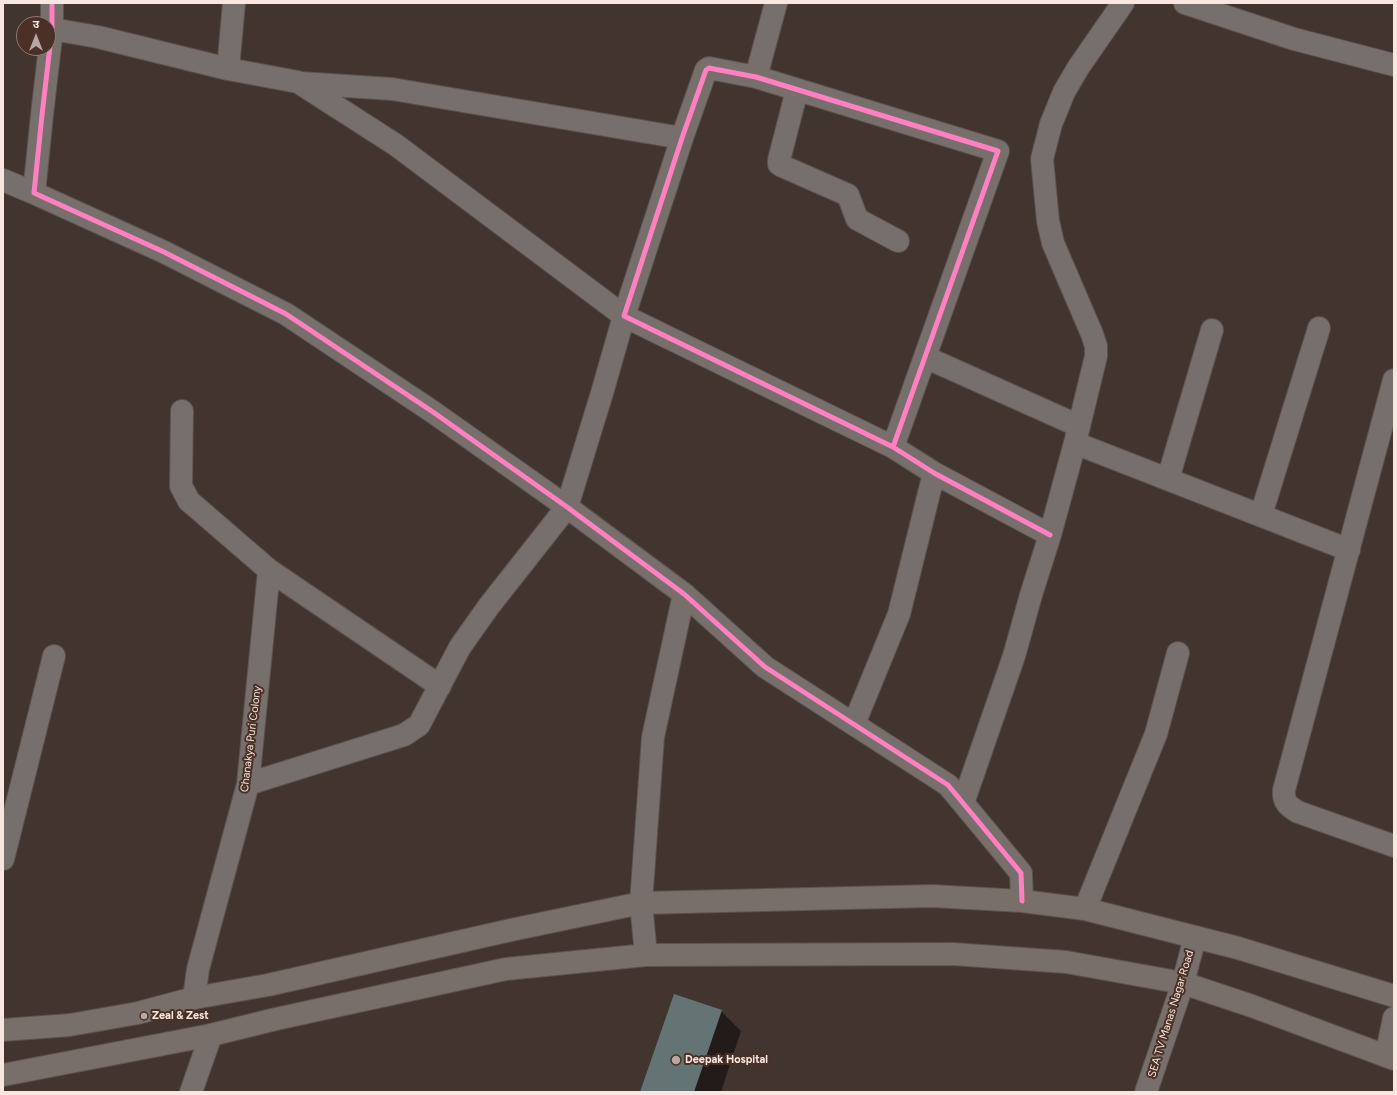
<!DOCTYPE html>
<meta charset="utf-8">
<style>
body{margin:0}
#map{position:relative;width:1397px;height:1095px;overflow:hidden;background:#42342f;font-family:Figtree,"Noto Sans Devanagari",sans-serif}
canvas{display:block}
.frame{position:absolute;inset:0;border:4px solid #f8e6e0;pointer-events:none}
.north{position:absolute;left:16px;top:16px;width:40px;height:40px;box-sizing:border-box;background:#4a3027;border:1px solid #907971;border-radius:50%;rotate:0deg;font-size:11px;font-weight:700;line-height:16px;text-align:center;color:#f8e6e0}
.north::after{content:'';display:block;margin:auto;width:14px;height:18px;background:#b8a8a2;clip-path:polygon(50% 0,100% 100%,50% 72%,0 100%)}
</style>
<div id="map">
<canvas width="1397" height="1095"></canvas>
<div class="frame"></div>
<div class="north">उ</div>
</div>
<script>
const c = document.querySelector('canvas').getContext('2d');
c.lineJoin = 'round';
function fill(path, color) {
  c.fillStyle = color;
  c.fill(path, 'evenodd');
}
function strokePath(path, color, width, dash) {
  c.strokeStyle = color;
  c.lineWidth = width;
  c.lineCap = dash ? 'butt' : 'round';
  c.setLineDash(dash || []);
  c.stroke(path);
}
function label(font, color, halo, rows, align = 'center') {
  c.font = font + ' Figtree,sans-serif';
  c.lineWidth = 4;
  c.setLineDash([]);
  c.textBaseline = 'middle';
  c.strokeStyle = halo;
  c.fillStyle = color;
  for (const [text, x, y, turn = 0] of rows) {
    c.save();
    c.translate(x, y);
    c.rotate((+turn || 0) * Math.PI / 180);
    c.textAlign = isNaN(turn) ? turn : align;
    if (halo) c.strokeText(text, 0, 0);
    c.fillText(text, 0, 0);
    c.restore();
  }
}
fill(new Path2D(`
 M721 1011 741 1031 721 1092H641Z`), '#0007');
fill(new Path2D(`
 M674 994 722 1010 694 1092H640Z`), '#647475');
const minor = new Path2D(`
 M52 3V29L42 115 34 193 164 252 286 314 433 412 567 507 684 594 765 667 948 785 1021 873 1022 901
 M1185 3 1294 39 1394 65
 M52 29 98 37 228 69 298 82 396 145 624 316 602 393 567 507 489 606 460 647 419 725 404 735 248 784
 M228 69 234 3
 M756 77 776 3
 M300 83 392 89 682 138
 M797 90 779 160V164L782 166 848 195 857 219 898 241
 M3 180 34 193
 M925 357 1079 426
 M1394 380 1284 790C1283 802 1288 806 1298 812L1394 846
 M182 411 181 486 189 501 269 570 440 686
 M1075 443 1349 550
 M893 447 998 151 756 77 709 68 706 70 682 138 624 316 893 447 934 473 1050 535
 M1168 479 1212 330
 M1261 515 1319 328
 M854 724 899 614 934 473
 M963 803 1014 656 1031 595 1050 535 1075 443 1096 356V346L1092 334 1053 243 1048 221 1042 159 1051 124 1064 92 1078 68 1123 3
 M3 859 54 656
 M1085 909 1156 734 1178 653
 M646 955 641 903 653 737 684 594
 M194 998 198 969 248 784 269 570
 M1386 1056 1394 1018
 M191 1092 211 1035
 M1146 1092 1183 983 1195 937`);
const major = new Path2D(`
 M3 1030 70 1025 138 1013 194 998 268 985 511 930 641 903 932 896 1022 901 1085 909 1238 948 1394 996
 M3 1075 211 1035 276 1019 506 969 646 955 953 954 1066 962 1183 983 1252 1006 1394 1059`);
strokePath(minor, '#5d514d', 24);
strokePath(major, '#5d514d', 24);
strokePath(minor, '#766f6b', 22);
strokePath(major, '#786e6a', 22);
strokePath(new Path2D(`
 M52 3V29L42 115 34 193 164 252 286 314 433 412 567 507 684 594 765 667 948 785 1021 873 1022 901
 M893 447 998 151 756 77 709 68 706 70 682 138 624 316 893 447 934 473 1050 535`), '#ff80c0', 5);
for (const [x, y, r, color] of [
 [144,1016,4,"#b8a8a2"],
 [676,1060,5,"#b8a8a2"]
]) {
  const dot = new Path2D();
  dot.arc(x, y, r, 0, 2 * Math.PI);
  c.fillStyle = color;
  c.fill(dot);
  strokePath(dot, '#4a3027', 1.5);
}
label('11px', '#f8e6e0', '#4a3027', [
 ["Chanakya Puri Colony",251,739,-83],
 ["SEA TV Manas Nagar Road",1171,1014,-73]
]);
label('bold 11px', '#f8e6e0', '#4a3027', [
 ["Zeal & Zest",152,1016],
 ["Deepak Hospital",685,1060]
], 'left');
</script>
